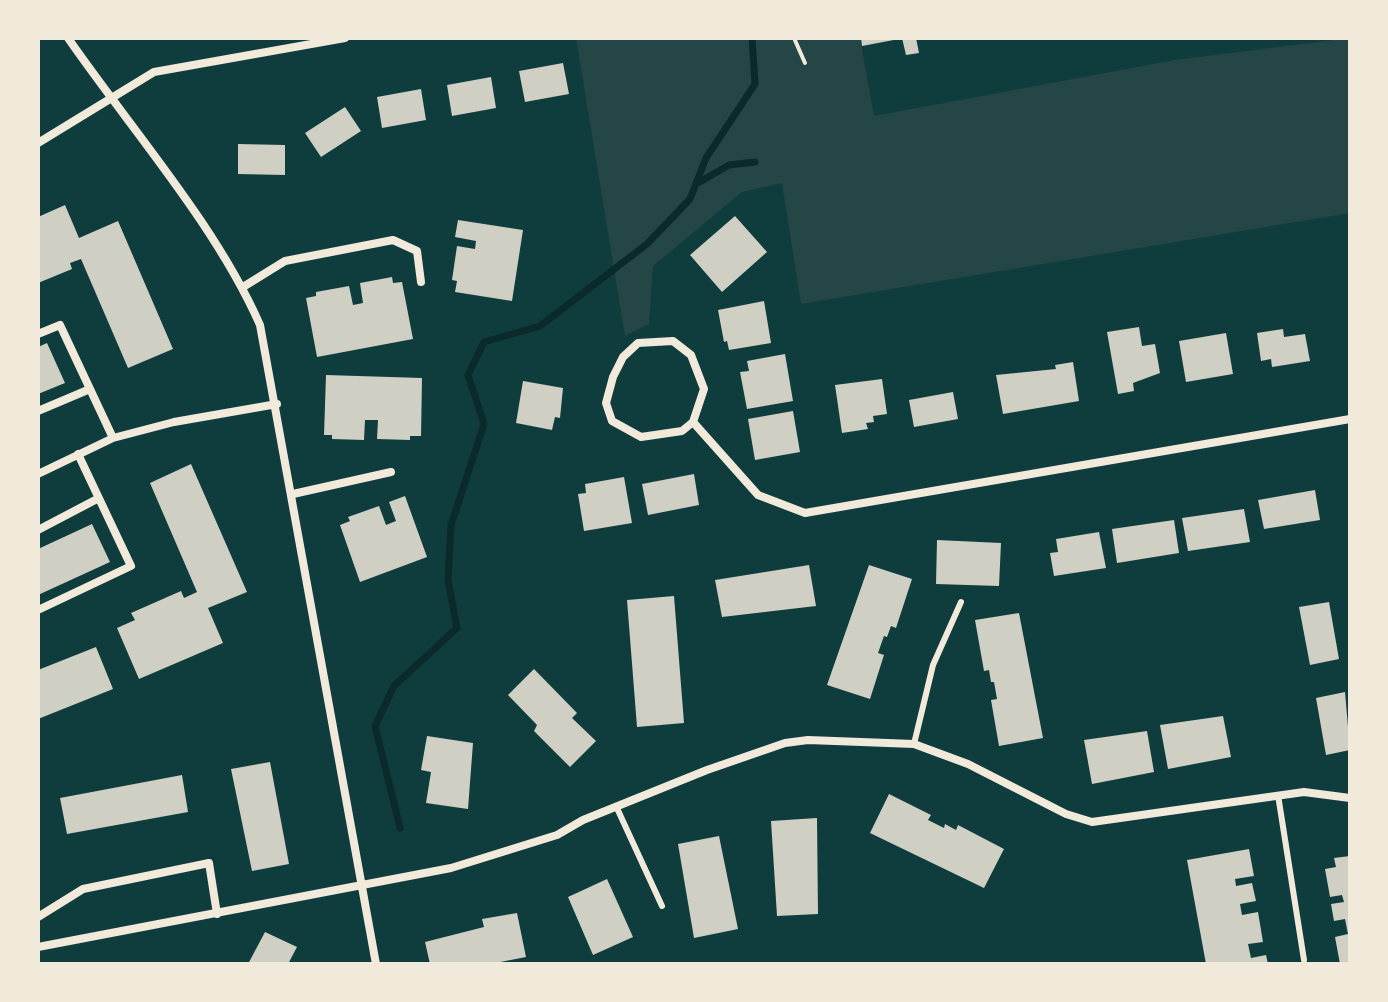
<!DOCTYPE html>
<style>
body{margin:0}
#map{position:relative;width:1388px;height:1002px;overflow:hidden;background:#0f3d3e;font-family:"DejaVu Sans",sans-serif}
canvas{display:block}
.frame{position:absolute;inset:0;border:40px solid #f1e9da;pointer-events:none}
</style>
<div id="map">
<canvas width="1388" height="1002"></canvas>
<div class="frame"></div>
</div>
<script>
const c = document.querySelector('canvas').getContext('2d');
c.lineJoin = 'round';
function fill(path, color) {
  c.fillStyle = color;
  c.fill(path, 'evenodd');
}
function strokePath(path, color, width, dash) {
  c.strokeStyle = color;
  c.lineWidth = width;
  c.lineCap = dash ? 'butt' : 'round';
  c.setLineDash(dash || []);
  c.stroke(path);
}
fill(new Path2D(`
 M576 38H860L874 116 1175 60 1350 38V213L801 304 782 183 742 192 653 266 649 324 625 336Z`), '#244646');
strokePath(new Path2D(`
 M696 184 729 165 755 162
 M400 828 375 726 394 686 457 628 448 580 451 525 484 424 468 375 484 342 540 326 647 244 690 199 706 158 755 84 752 38`), '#0a2a2b', 7);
fill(new Path2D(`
 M861 38H899V39L862 46Z
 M902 38H916L919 53 906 55Z
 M563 63 569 94 525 102 519 71Z
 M491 77 496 108 452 116 447 85Z
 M421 89 426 120 382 128 377 97Z
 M345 107 361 131 321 157 305 133Z
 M238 144 285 145V175L238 174Z
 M65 205 79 238 118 221 173 349 128 368 81 259 70 263 72 269 38 283V217Z
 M735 216 767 252 722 292 690 255Z
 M458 220 523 230 512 301 455 292 457 281 452 280 457 246 475 249 476 241 455 237Z
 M392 277 393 283 402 282 413 339 317 357 306 298 316 296V292L349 286 353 305 363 303 360 283Z
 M764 301 771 343 729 350 727 341 724 342 718 310Z
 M1139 327 1142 346 1155 344 1160 373 1133 383 1134 391 1118 394 1107 332Z
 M1283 329 1284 337 1305 334 1310 361 1272 367 1271 359 1261 361 1257 333Z
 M1226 333 1233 374 1186 382 1179 341Z
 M47 343 65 383 38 394V347Z
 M785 354 793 401 747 409 740 372 749 371 747 361Z
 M1073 362 1079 401 1003 414 996 375 1056 369 1055 365Z
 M326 375 422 378 421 436H410V440L377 439 378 420H365L364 440 332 439V435H324Z
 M882 379 887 414 873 416 874 422 866 423 868 429 842 433 835 385Z
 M523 381 563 388 560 418 555 417 552 430 516 423Z
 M953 392 958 419 914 427 909 400Z
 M793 411 800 452 755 460 748 419Z
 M191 464 247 592 208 608 223 643 139 679 117 628 135 620 131 613 181 591 184 598 197 592 150 483Z
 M694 474 699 505 648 515 642 484Z
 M624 477 632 523 584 531 578 494 586 493 585 484Z
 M1315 490 1320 520 1264 529 1258 500Z
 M405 496 427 557 360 582 340 525 350 521 348 517 379 506 386 525 396 521 389 502Z
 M1244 509 1250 542 1188 551 1182 518Z
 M1174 520 1179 553 1117 563 1112 529Z
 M92 524 110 562 38 595V549Z
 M1099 532 1106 568 1054 576 1050 553 1058 552 1056 539Z
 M937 540 1001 543 999 586 936 584Z
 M809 565 816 606 722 617 715 580Z
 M869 565 912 579 896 628 891 626 887 637 884 636 878 653 884 655 870 699 827 685Z
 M674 596 684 723 637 727 627 600Z
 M1329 602 1339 659 1310 665 1299 607Z
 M1019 613 1043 738 999 746 991 700 997 699 994 682H991L989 670 984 671 975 620Z
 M96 647 113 689 38 719V670Z
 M534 669 577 713 572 718 596 741 570 767 534 731 537 725 508 695Z
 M1345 692 1350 750 1326 755 1316 698Z
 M1223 716 1231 757 1168 769 1160 725Z
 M1147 731 1154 772 1092 784 1084 740Z
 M427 736 473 743 468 809 426 803 431 772 421 770Z
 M270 762 289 864 252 871 231 769Z
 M182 775 188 812 67 834 60 798Z
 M889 794 931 815 928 820 944 828 945 824 956 830 958 825 1004 849 984 888 870 833Z
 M817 818 818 914 777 916 771 821Z
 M719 836 738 929 694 938 678 844Z
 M1249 849 1254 876 1235 879 1236 886 1252 883 1256 901 1240 904 1242 915 1258 912 1263 942 1248 944 1251 958 1266 955 1268 964H1206L1187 860Z
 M1350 856V963L1340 964 1335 937 1348 934 1345 919 1334 921 1331 904 1344 902 1342 895 1330 897 1325 869 1336 867 1334 858Z
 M607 879 633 937 593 955 568 897Z
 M517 913 526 957 490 964H430L425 942 484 927 482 919Z
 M265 932 297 947 288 964H248Z`), '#cfcfc3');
strokePath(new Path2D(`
 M794 38 805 63`), '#f1e9da', 4);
strokePath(new Path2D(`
 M914 744 933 665 961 602
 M1278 795 1304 960
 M616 806 662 906`), '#f1e9da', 6);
strokePath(new Path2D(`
 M68 38C131 129 216 225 260 325L376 964
 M38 143 154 72 345 38
 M243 287 285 261 393 240 417 251 421 282
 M38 334 60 325 113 438
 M673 341 691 355 704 389 693 422 682 431 641 437 612 421 606 403 613 377 623 357 638 343Z
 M38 411 90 389
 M693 422 758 495 805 513 1350 419
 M38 474 113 438 174 422 277 404
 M293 494 391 472
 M38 530 99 498
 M38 610 131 566 78 454
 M38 917 83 889 209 863 217 914
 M38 947 451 868 557 835 583 820 707 770 785 743 808 740 914 744 968 764 1066 814 1092 822 1304 792 1350 798`), '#f1e9da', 8);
</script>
